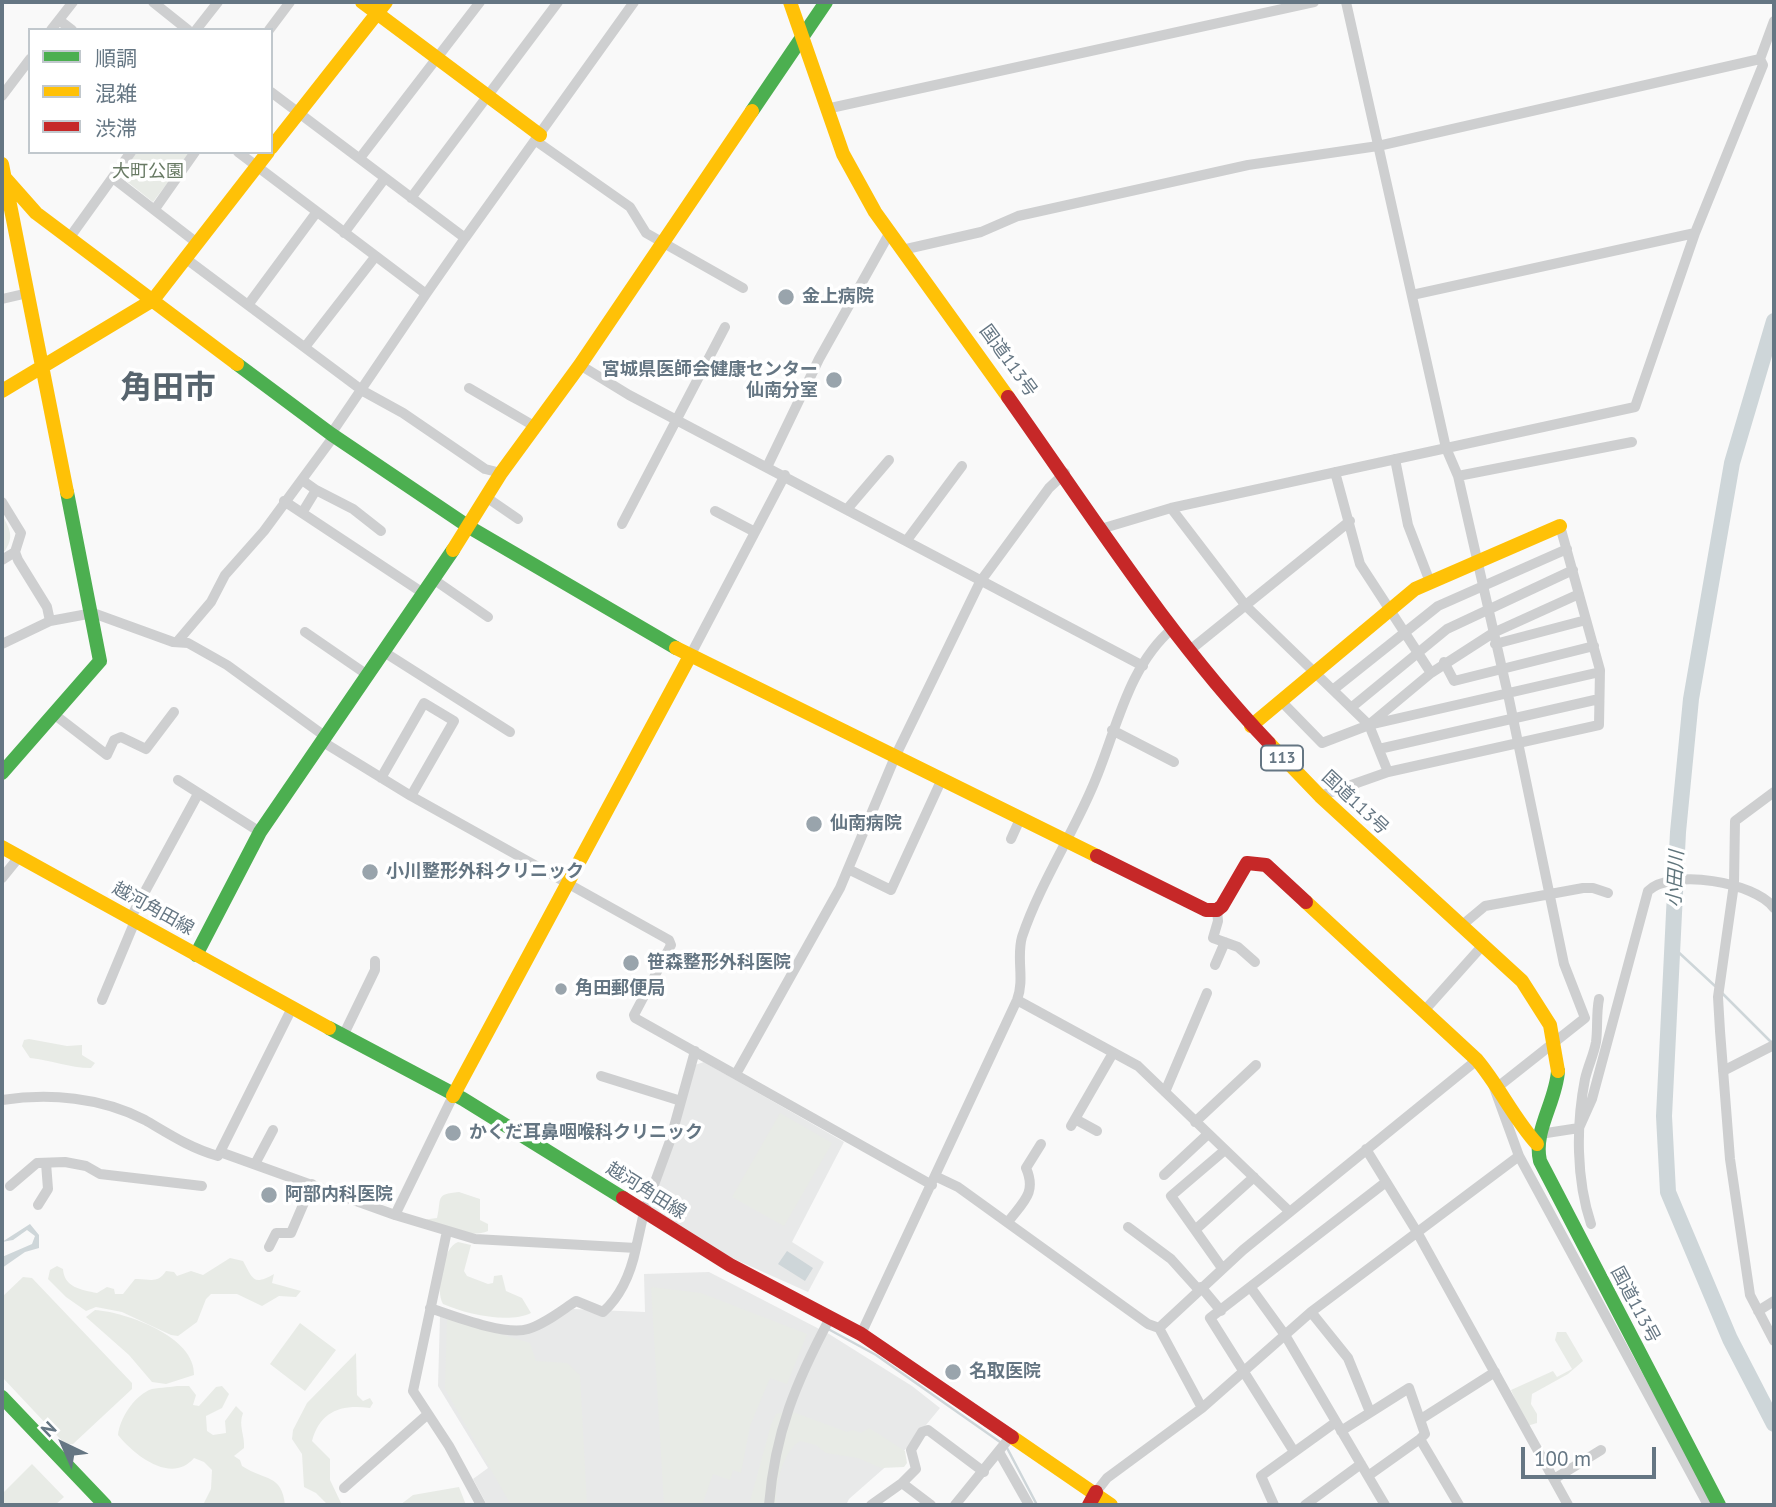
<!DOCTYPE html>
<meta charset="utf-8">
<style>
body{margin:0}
#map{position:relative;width:1776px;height:1507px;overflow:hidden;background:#f9f9f9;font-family:"PT Sans","Noto Sans JP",sans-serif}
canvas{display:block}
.frame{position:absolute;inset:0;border:4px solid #657683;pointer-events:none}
.legend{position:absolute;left:28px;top:28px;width:245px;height:126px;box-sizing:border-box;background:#fff;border:2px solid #c1c8cd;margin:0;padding:9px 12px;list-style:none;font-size:21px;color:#657683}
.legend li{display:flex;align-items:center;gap:14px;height:35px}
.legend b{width:35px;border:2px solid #c1c8cd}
.north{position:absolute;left:28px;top:1409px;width:70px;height:70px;-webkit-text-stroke:5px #fff;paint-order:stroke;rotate:316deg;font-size:19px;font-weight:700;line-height:28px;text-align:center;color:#657683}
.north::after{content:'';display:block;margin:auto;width:24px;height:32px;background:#657683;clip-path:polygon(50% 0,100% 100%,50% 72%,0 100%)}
.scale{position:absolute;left:1521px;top:1447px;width:135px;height:32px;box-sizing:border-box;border:4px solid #657683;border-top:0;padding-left:9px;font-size:21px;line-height:24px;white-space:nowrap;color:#657683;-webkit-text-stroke:5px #fff;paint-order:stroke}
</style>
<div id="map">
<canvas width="1776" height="1507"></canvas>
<div class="frame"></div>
<ul class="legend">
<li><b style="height:9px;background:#4caf50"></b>順調</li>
<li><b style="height:9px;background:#ffc107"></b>混雑</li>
<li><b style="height:9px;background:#c62828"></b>渋滞</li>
</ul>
<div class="north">N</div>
<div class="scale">100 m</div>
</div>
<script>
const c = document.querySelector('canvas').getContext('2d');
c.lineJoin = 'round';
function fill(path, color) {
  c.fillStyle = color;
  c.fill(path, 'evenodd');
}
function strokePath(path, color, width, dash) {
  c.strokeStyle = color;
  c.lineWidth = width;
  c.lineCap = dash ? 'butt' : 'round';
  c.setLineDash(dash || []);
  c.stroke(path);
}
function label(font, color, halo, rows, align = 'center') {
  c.font = font + ' "PT Sans","Noto Sans JP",sans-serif';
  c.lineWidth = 7;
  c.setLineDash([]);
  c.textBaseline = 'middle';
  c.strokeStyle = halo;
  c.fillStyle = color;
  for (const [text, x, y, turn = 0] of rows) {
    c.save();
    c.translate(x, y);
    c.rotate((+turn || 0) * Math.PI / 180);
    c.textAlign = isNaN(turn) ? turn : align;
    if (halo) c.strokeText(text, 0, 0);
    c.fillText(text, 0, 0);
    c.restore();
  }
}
fill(new Path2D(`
 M704 1062 844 1142 792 1242 824 1262 808 1292 732 1258 658 1216 651 1208 695 1065Z
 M709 1272 829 1334 912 1386 940 1408 907 1448 849 1499 846 1505H487L473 1479 488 1468 438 1386 440 1316 522 1334 573 1309 645 1312 644 1274Z`), '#e8e9e9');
fill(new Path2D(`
 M130 152H191L153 202 115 172Z
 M2 515C12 532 14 539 2 555Z
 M29 1039 67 1046 82 1045V1055L95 1063 91 1068C69 1068 51 1060 30 1058L22 1046 24 1040Z
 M780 1113 832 1143 784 1226 732 1197Z
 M459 1192 480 1199V1220L488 1224V1231C470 1239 440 1227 422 1220L437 1218C442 1199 434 1194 459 1192Z
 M458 1242 471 1245 464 1271 467 1276 488 1284 493 1283 494 1276 502 1275 506 1291 522 1298 531 1313C508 1324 466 1314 443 1304 435 1290 442 1248 458 1242Z
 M230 1258 243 1261C253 1279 253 1286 274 1274L272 1283 301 1291 296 1297 279 1296 262 1306 237 1294H211L206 1299 197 1322 178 1336 171 1335 122 1312 96 1307 86 1311 66 1297 48 1279 50 1270 57 1266 63 1269C64 1287 81 1290 97 1293L107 1287 114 1289 115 1294H123L135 1279C148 1278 157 1285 166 1271L174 1272 177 1276 191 1271 203 1275Z
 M23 1277 32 1278 132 1383V1389L73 1444H65L2 1377V1297Z
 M651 1287 701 1293 807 1334 787 1384 770 1378 750 1426 741 1473 733 1470 730 1480 713 1474 702 1505H664Z
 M95 1310C126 1312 196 1337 194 1375L166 1384 152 1382 129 1355 86 1317Z
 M447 1318 530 1343 536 1361 567 1363 580 1375 587 1505H511L445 1389Z
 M300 1323 336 1350 305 1391 270 1364Z
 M1557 1332H1566L1583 1361 1568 1374 1532 1394 1531 1404 1537 1414V1423L1527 1426 1511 1390 1553 1371 1557 1377 1572 1369 1555 1340Z
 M356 1353 357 1395 363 1401 370 1398 373 1403 370 1408C340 1404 320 1412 312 1441L330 1459V1480L342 1505H328L316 1493 304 1487 302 1454 292 1439 293 1430 307 1403Z
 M177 1386H189L196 1395 193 1405 199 1406 216 1387 222 1386 229 1394 222 1408 206 1416 207 1431 213 1435 226 1433 225 1421 236 1406 243 1413C238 1426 245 1435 244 1448L234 1456 240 1460 242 1466C265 1481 282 1474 285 1505H203L211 1489 212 1470 204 1462 194 1458C172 1484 136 1457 118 1435 120 1418 133 1398 149 1390 157 1387 168 1388 177 1386Z
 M790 1411 847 1432 853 1430 861 1433 869 1428 905 1451 907 1463 904 1467 881 1468 858 1458 826 1453 816 1445 800 1441C784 1450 773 1487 777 1505H749L771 1425 776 1414Z
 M32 1464 64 1497 55 1505H2V1494Z
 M459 1487 466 1505H400L413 1495Z`), '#e8ebe6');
fill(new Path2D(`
 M30 1224 39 1235V1248L25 1252 2 1268V1257L32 1244 35 1236 27 1230 13 1240 2 1242Z
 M787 1251 813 1268 805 1281 778 1264Z`), '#ced6d9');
strokePath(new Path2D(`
 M1675 949 1715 986
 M1722 993 1772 1043
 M830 1330 876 1355 1000 1442
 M1006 1446 1037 1505`), '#ced6d9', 2.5);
strokePath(new Path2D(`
 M1774 321 1732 463 1691 699 1678 832 1664 1116 1668 1192 1730 1339 1774 1424`), '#ced6d9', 16);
strokePath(new Path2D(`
 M153 2 188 30
 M1346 2 1446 448 1458 476 1509 699 1564 964 1585 1018 1499 1086
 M59 20 72 30
 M51 30 73 2
 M196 30 218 2
 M269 30 290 2
 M1760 59 1774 21
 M271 92 465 238 634 2
 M2 96 30 59
 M826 109 1314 2
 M536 141 630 207 646 233 743 288
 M238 152 426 294 465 238
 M360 158 480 2
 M113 178 197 243
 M411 198 558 2
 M155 209 195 152
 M344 233 385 178
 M70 237 131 152
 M902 250 981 232 1018 216 1248 165 1378 146 1760 59 1763 65 1695 233
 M185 258 363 391 403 413 485 469 501 473
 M2 299 28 293
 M248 305 316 213
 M305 347 375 257
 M580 365 629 395 1143 666
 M469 388 534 426
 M331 434 426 294
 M1395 459 1408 525 1430 582
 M767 467 819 359 889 234
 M1335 472 1360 564 1431 673 1493 633 1579 594
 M1458 476 1632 442
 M302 480 316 490 302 513
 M316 490 353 509 381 531
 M486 497 518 519
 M284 501 423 593
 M2 502 21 533 15 552 18 560 47 607 50 621 2 644
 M848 508 889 460
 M1171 508 1246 606 1369 725 1388 772
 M715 511 755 532
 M622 524 725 327
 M1104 528 1171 508 1635 407 1695 233 1412 295
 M907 540 962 466
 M2 560 15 552
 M433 579 488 617
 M50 621 93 613 173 642 188 643 227 665 326 737
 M305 632 369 676
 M177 642 211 602 225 575 264 531 334 436
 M1495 644 1586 620
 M1190 650 1350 521
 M384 652 510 732
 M690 656 785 475
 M1444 662 1454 681 1594 646
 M1334 689 1438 606 1567 549
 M1280 700 1322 743 1369 725 1600 672
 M1352 707 1447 629 1573 570
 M55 715 107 755 114 740 121 737 146 749 174 712
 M1371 723 1431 673
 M1112 730 1174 762
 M323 742 411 796 669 940 671 945 634 1015 635 1018 932 1185
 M1379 749 1599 699
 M381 778 424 703 454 721 411 796
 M178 780 260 832
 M1774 792 1735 821 1734 884 1718 997 1720 1031 1730 1159 1750 1295 1774 1341
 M1320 796 1388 772 1599 725 1600 670 1560 526
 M1011 839 1020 819
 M848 869 891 890 941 781
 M2 878 19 857
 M1217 910 1218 921 1213 938 1238 947 1255 962
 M130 919 198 794
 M1461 926 1485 906 1583 888H1593L1608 893
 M1215 965 1225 942
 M102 1000 135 921
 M1017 1000 1138 1066 1290 1212
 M292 1008 220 1152 395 1215 475 1239 636 1248 644 1212 670 1141 695 1051
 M1424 1011 1483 945
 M343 1036 375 970V961
 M1723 1071 1774 1045
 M736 1074 840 888 895 757 980 582 1049 488 1065 473
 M601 1076 681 1101
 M1491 1079 1519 1156 1708 1505
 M1165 1092 1207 993
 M2 1100C49 1093 101 1097 145 1120 169 1134 190 1148 218 1156
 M1075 1119 1097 1131
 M1195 1122 1256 1065
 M1071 1126 1113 1053
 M1579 1128 1592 1099 1648 891C1672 868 1755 882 1774 908
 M1540 1134 1579 1128
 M1366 1149 1417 1232 1568 1505
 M255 1164 273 1130
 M1164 1175 1208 1134
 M937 1177 958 1187 1148 1324 1159 1328 1202 1408
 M10 1186 37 1163 65 1162 86 1166 100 1174 202 1186
 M38 1205 48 1189 46 1163
 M395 1215 453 1096
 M1008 1222C1023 1202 1037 1193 1026 1168L1041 1144
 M1591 1224C1576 1179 1576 1125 1585 1079 1588 1066 1594 1054 1596 1042 1598 1028 1596 1014 1599 999
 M1128 1227 1171 1259 1198 1289
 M1195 1230 1254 1177
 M447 1231 413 1391 449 1446 481 1505
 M269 1247 276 1233H291L312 1184
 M1222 1268 1171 1196 1225 1150
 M1201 1287 1221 1311
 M1251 1288 1285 1335 1385 1505
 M430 1308C454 1316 505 1336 528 1329 545 1324 562 1310 576 1301L603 1312C622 1295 631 1272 636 1248
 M1758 1311 1774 1301
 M1311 1312 1348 1358 1370 1412
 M1159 1328 1243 1250 1477 1060
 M861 1334 1017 1000C1025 979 1016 958 1022 937 1039 886 1071 837 1092 788 1116 734 1126 668 1173 628
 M1421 1419 1495 1372
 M1341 1431 1409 1388 1425 1434 1420 1439
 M1293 1450 1210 1318 1386 1182
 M999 1452 1029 1505
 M1368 1476 1420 1439 1459 1505
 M1554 1479 1601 1450
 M902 1483 931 1505
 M344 1488 428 1414
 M1096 1492 1107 1478 1202 1408 1311 1312 1519 1156
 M769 1505C775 1432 796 1382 830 1318
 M871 1505 902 1483 916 1469 911 1450 922 1432 928 1430 984 1472
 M955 1505 1011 1436
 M1274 1505 1261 1476 1336 1422
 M1305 1505 1361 1464`), '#cecfd0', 10);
strokePath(new Path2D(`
 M752 111 826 2
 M237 364 331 434 469 527 676 648
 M2 773 100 661 67 492
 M196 955 260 832 453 550
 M329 1028 463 1099 623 1198
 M1558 1071C1556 1102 1533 1131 1540 1161L1719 1505
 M2 1397 105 1505`), '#4caf50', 14);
strokePath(new Path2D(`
 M362 2 540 135
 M790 2 843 154 875 212 1008 397
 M271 148 386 2
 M2 164 67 492
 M5 178 36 213 237 364
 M2 391 153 300 268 152
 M453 550 501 473 580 365 752 111
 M676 648 1097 856
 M1251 726 1415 589 1560 526
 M1269 743 1320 796 1522 981 1550 1025 1558 1071
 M2 847 329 1028
 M1306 902 1477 1060C1499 1086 1514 1119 1537 1144
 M453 1096 690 656
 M1012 1437 1111 1505`), '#ffc107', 14);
strokePath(new Path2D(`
 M1008 397C1091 514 1170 639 1269 743
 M1097 856 1206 910H1217L1222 906 1247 863 1266 865 1306 902
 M623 1198 730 1265 861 1334 1012 1437
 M1089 1505 1096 1492`), '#c62828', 14);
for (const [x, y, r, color] of [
 [786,297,9,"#99a4ac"],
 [834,380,9,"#99a4ac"],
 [814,824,9,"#99a4ac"],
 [370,872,9,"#99a4ac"],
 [631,963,9,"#99a4ac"],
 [561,989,7,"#99a4ac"],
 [453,1133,9,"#99a4ac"],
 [269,1195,9,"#99a4ac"],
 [953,1372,9,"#99a4ac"]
]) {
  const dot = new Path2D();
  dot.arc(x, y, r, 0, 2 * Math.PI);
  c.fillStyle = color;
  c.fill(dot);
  strokePath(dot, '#fff', 2.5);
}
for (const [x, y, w] of [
 [1282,758,42]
]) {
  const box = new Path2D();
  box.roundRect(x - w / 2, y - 12.5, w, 25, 5);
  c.fillStyle = '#fff';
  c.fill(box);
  strokePath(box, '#657683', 2);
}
label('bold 16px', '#657683', null, [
 ["113",1282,758]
]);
label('18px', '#687a64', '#fff', [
 ["大町公園",148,172]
]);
label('bold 18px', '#657683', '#fff', [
 ["金上病院",802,297],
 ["宮城県医師会健康センター",818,370,"right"],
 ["仙南分室",818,391,"right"],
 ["仙南病院",830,824],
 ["小川整形外科クリニック",386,872],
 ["笹森整形外科医院",647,963],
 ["角田郵便局",575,989],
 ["かくだ耳鼻咽喉科クリニック",469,1133],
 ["阿部内科医院",285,1195],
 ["名取医院",969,1372]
], 'left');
label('18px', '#657683', '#fff', [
 ["国道113号",1008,361,54],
 ["国道113号",1355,803,43],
 ["越河角田線",153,909,29],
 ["越河角田線",646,1191,32],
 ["国道113号",1635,1305,62]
]);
label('italic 19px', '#60757c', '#fff', [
 ["小田川",1676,879,-87]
]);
label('bold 32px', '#57646e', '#fff', [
 ["角田市",168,389]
]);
</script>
